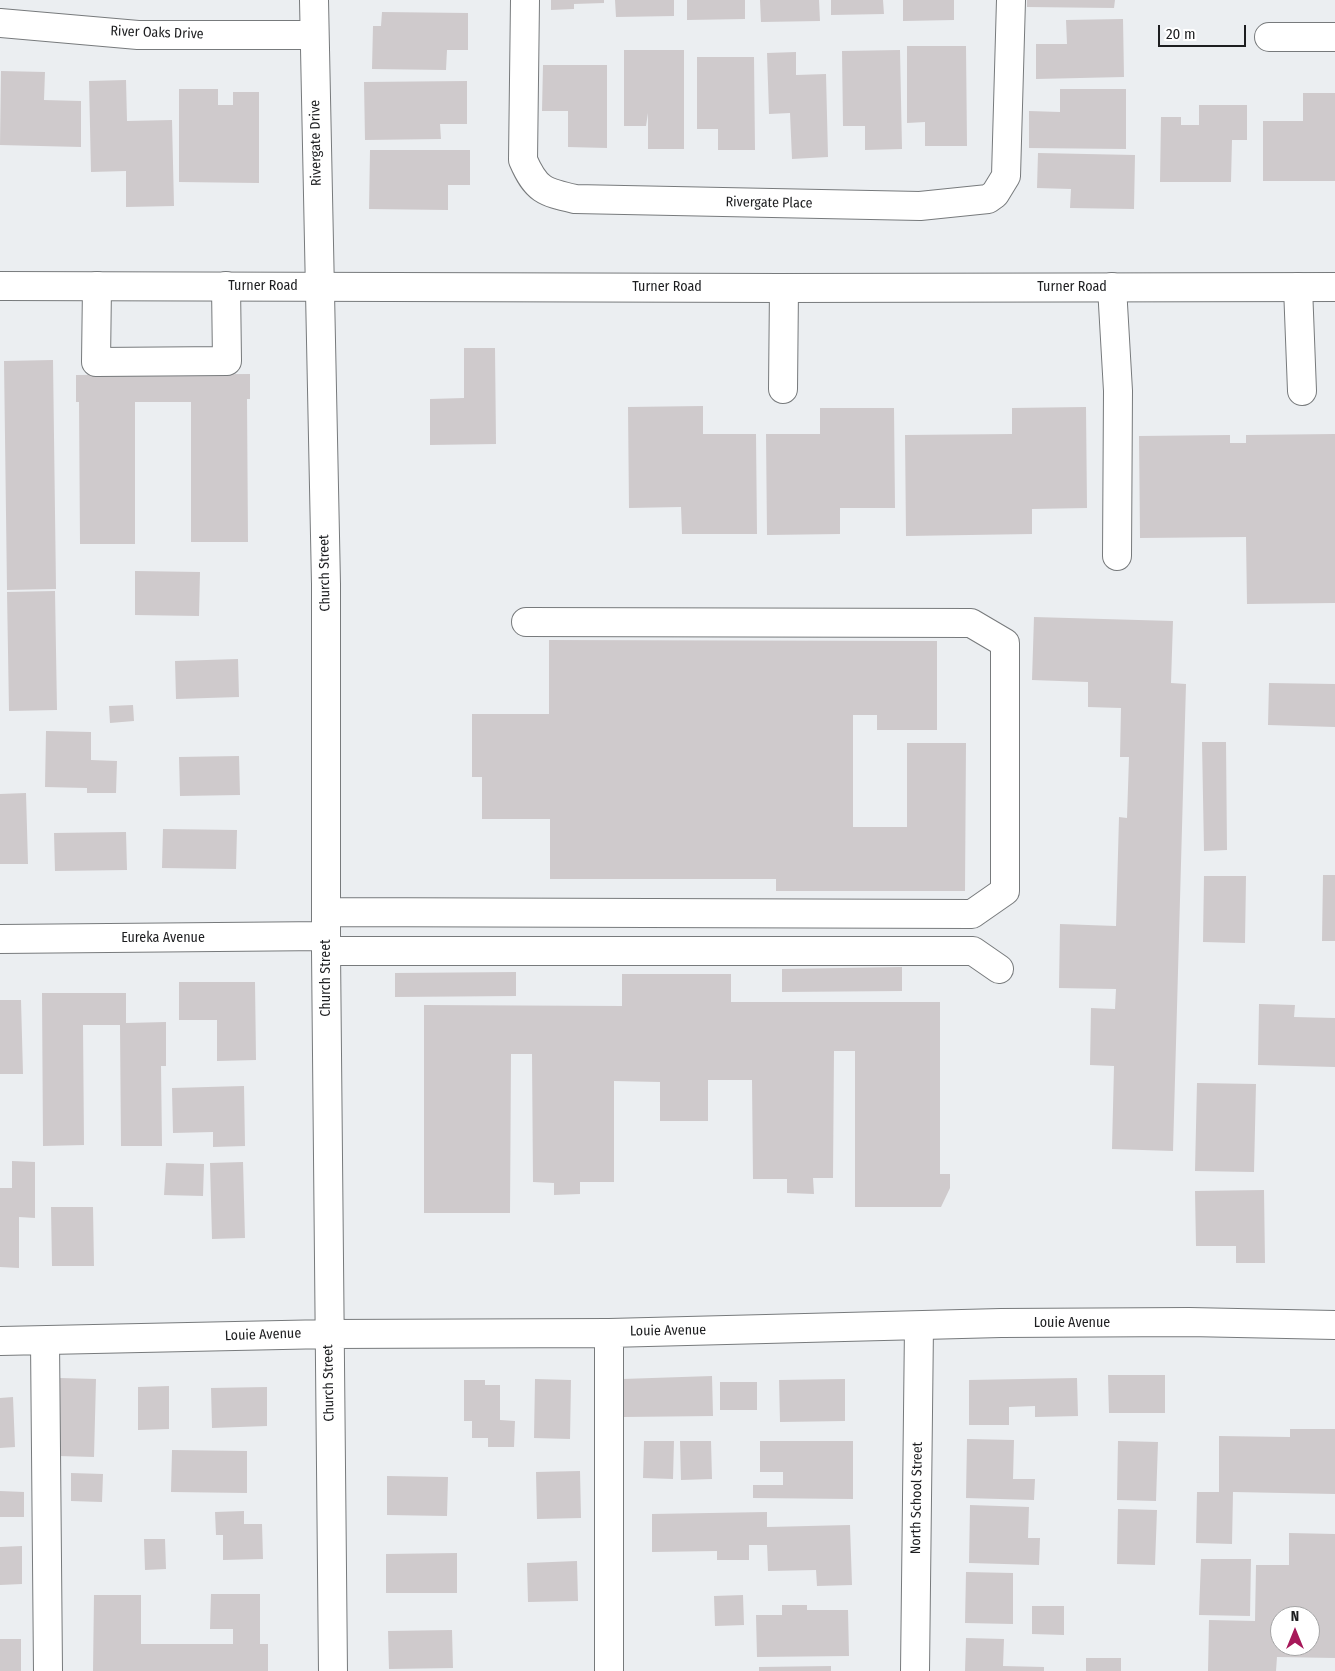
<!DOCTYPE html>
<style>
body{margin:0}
#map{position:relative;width:1335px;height:1671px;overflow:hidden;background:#ebeef1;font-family:"Fira Sans Condensed",sans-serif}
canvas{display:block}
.north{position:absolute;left:1270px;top:1606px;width:50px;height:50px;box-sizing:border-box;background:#fff;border:1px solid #a5a5a6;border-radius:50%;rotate:0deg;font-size:14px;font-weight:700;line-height:20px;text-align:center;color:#1d1e20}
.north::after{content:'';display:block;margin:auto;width:18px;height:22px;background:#a71859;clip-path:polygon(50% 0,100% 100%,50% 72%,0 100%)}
.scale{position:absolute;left:1158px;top:25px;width:88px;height:22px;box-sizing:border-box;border:2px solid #1d1e20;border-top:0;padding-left:6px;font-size:15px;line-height:18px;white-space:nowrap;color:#1d1e20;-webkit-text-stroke:4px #fff;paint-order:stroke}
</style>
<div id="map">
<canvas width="1335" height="1671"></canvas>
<div class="north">N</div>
<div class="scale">20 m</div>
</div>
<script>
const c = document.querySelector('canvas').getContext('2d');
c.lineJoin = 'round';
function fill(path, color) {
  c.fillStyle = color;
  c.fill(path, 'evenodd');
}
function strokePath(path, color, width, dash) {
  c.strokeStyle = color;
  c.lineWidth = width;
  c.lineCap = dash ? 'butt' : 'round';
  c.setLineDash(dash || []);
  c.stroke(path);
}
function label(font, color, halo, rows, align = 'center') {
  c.font = font + ' "Fira Sans Condensed",sans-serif';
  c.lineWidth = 4;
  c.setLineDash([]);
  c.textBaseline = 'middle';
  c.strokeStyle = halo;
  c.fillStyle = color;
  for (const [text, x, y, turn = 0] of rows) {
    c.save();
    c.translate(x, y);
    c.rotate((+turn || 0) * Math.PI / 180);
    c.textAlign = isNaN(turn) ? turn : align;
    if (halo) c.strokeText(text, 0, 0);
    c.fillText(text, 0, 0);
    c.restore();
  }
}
fill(new Path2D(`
 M551 0H604V3L574 4V9L551 10Z
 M615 0H674V16L616 17Z
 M687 0H745V19L687 20Z
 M760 0H819L820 21 761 22Z
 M831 0H883L884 14 831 15Z
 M903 0H954V20L903 21Z
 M1027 0H1115L1114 8 1027 7Z
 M382 12 468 13V50H447L446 70 372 69 373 26H381Z
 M1123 19 1124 77 1036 79V44H1067L1066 20Z
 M907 46H966L967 146H925V122L907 123Z
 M624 50H684V149H648V113L646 126H624Z
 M900 50 902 149 865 150V126H843L842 51Z
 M796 52V75L826 74 828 157 792 159 790 113 769 114 767 53Z
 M697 57H754L755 150H718V129H697Z
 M543 65H607V148L568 147V111H542Z
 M1 71 45 72 44 100 81 101V147L0 145Z
 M126 80 127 121 172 120 174 206 126 207V171L91 172 89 81Z
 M467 81V124H440L441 139 365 140 364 82Z
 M179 89H218V105H233V92H259V183L179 182Z
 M1060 89H1126V149L1029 148V111L1060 112Z
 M1303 93H1335V181H1263V121H1303Z
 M1199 105H1247V140H1232L1231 182H1160L1161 117H1181V125H1199Z
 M370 150H470V185H448V210L369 209Z
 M1038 153 1135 155 1134 209 1070 208 1071 189 1037 188Z
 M464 348H495L496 444 430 445V399L464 398Z
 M53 360 56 589 7 590 4 361Z
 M250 374V399H247L248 542H191V402H135V544H80L79 402H76V375Z
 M703 406V434H756L757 534H682L681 507 629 508 628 407Z
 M1086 407 1087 508 1032 509V534L906 536 905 435 1012 434V408Z
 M820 408H894L895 508H840V534L767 535 766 434H820Z
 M1335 434V603L1247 604 1246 537 1140 538 1139 436 1230 435V443H1246V435Z
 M135 571 200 572 199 616 135 615Z
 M55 591 57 710 9 711 7 592Z
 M1034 617 1173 621 1171 683 1186 684 1173 1151 1112 1149 1114 1066 1090 1065 1091 1008 1115 1009 1116 989 1059 988 1060 924 1116 926 1119 817 1127 818 1129 757H1120L1121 708 1088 707V682L1032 680Z
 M549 640 937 641V730H877V715H853V827H907V743H966L965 891H776V879H550V819H482V777H472V714H549Z
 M238 659 239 697 176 699 175 661Z
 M1269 683 1335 684V727L1268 725Z
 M133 705 134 721 110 723 109 706Z
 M46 731 91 732V760L117 761 116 793H87V788L45 787Z
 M1202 742H1226L1227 850 1204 851Z
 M239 756 240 795 180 796 179 757Z
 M26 793 28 864H0V794Z
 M163 829 237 830 236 869 162 868Z
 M126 832 127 870 55 871 54 833Z
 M1323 875H1335V941H1322Z
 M1204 876H1246L1245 943 1203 942Z
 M902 967V991L782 992V969Z
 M516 972V996L395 997V973Z
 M622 974H731V1002H940V1174H950V1188L941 1207H855V1051H834L833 1178H813L814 1194 787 1193V1179H753L752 1080H708V1121H660V1082L614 1081V1182H580V1194L554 1195V1183L533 1182 532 1054H511L510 1213H424V1005L622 1006Z
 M179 982H255L256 1060 217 1061V1020H179Z
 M42 993H126V1023L166 1022V1066H161L162 1146H121L120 1025H83L84 1145 43 1146Z
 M0 1000H21L23 1074H0Z
 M1259 1004 1295 1005 1294 1017 1335 1018V1067L1258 1065Z
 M1197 1083 1256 1084 1254 1172 1195 1171Z
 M244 1086 245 1146 213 1147V1132L173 1133 172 1088Z
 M12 1161 35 1162V1218L19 1217V1268L0 1267V1188H12Z
 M243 1162 245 1238 212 1239 210 1163Z
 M166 1163 204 1164 203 1196 164 1195Z
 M1264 1190 1265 1263H1236V1246H1196L1195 1191Z
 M51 1207H93L94 1266H52Z
 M1108 1375H1165V1413H1109Z
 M712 1376 713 1416 623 1417 622 1379Z
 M60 1378 96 1379 94 1457 58 1456Z
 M1077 1378 1078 1416 1035 1417V1406L1009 1407V1425H969V1380Z
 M535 1379 571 1380 570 1439 534 1438Z
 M845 1379V1421L780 1422 779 1380Z
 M464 1380H485V1385H500V1420L515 1421 514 1447H488V1438H472V1421H464Z
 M720 1382H757V1410H720Z
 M169 1386V1429L138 1430V1387Z
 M267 1387V1426L212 1428 211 1388Z
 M13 1397 15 1447 0 1448V1398Z
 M1290 1429H1335V1494L1233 1492 1232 1544 1196 1543 1197 1492H1219V1436L1290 1437Z
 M967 1439 1014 1440 1013 1479H1035L1034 1500 966 1498Z
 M644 1441H674L673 1479 643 1478Z
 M680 1441H711L712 1479 681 1480Z
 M760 1441H853V1499L753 1498V1485H783V1472H760Z
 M1118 1441 1158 1442 1156 1501 1117 1500Z
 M172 1450 247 1451V1493L171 1492Z
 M580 1471 581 1518 537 1519 536 1472Z
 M71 1473 103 1474 102 1502 71 1501Z
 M387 1476 448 1477 447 1516 387 1515Z
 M0 1491 24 1492V1517H0Z
 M970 1505 1029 1507 1028 1538H1040L1039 1565 969 1563Z
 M1118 1509 1157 1510 1155 1565 1117 1564Z
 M244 1511V1524H262L263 1559 223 1560V1535H216L215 1512Z
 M767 1512V1527L850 1525 852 1585 817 1586 816 1570 768 1571 767 1545H749V1560H717V1551L652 1552V1514Z
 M1289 1533 1335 1534V1658L1277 1657 1276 1671H1208L1209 1620 1255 1621 1256 1565H1289ZM1280 1616H1310V1646H1280Z
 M144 1539H165L166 1569 145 1570Z
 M22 1546V1584L0 1585V1547Z
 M457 1553V1593H386V1554Z
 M1201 1559H1251L1250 1616 1199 1615Z
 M577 1561 578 1601 528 1602 527 1563Z
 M966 1572 1013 1573V1624L965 1623Z
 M211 1594H260V1644H268V1671H93L94 1595H141V1644H233V1629H210Z
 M743 1595 744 1625 715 1626 714 1596Z
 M782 1605H807V1610H848L849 1656 757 1657 756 1615H782Z
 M1032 1606H1064V1635L1032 1634Z
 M452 1630 453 1668 389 1669 388 1631Z
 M966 1638 1004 1639 1003 1666 1044 1667V1671H965Z
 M0 1639H21V1671H0Z
 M1086 1658H1121V1671H1086Z
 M831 1666V1671H759V1667Z`), '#cfcacc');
const minor = new Path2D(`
 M314 0 326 584V951L333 1671
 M525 0 523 160C536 190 544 192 575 199L920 206 988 199 995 194 1006 176 1011 0
 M0 23 138 35H314
 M1269 37H1335
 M97 286 96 362 227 361 226 286
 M1112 287 1118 391 1117 556
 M1298 287 1302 391
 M783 389 784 288
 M326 912 972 914 1005 891V643L971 623 526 622
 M0 939 326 936
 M326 951H973L999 969
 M0 1341 329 1334 609 1333 1001 1323 1189 1322 1335 1325
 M45 1341 48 1671
 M609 1671V1333
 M915 1671 919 1326`);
const major = new Path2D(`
 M0 286 784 288 1335 287`);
strokePath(minor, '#777a7c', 30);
strokePath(major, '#777a7c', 30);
strokePath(minor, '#fff', 28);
strokePath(major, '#fff', 28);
label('14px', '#1d1e20', '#fff', [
 ["River Oaks Drive",157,33,2],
 ["Rivergate Drive",316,143,-91],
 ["Rivergate Place",769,203,1],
 ["Turner Road",263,286],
 ["Turner Road",667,287],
 ["Turner Road",1072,287],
 ["Church Street",325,573,-91],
 ["Eureka Avenue",163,938],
 ["Church Street",326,978,-90],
 ["Louie Avenue",1072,1323],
 ["Louie Avenue",668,1331,-1],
 ["Louie Avenue",263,1335,-2],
 ["Church Street",329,1383,-91],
 ["North School Street",917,1498,-89]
]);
</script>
